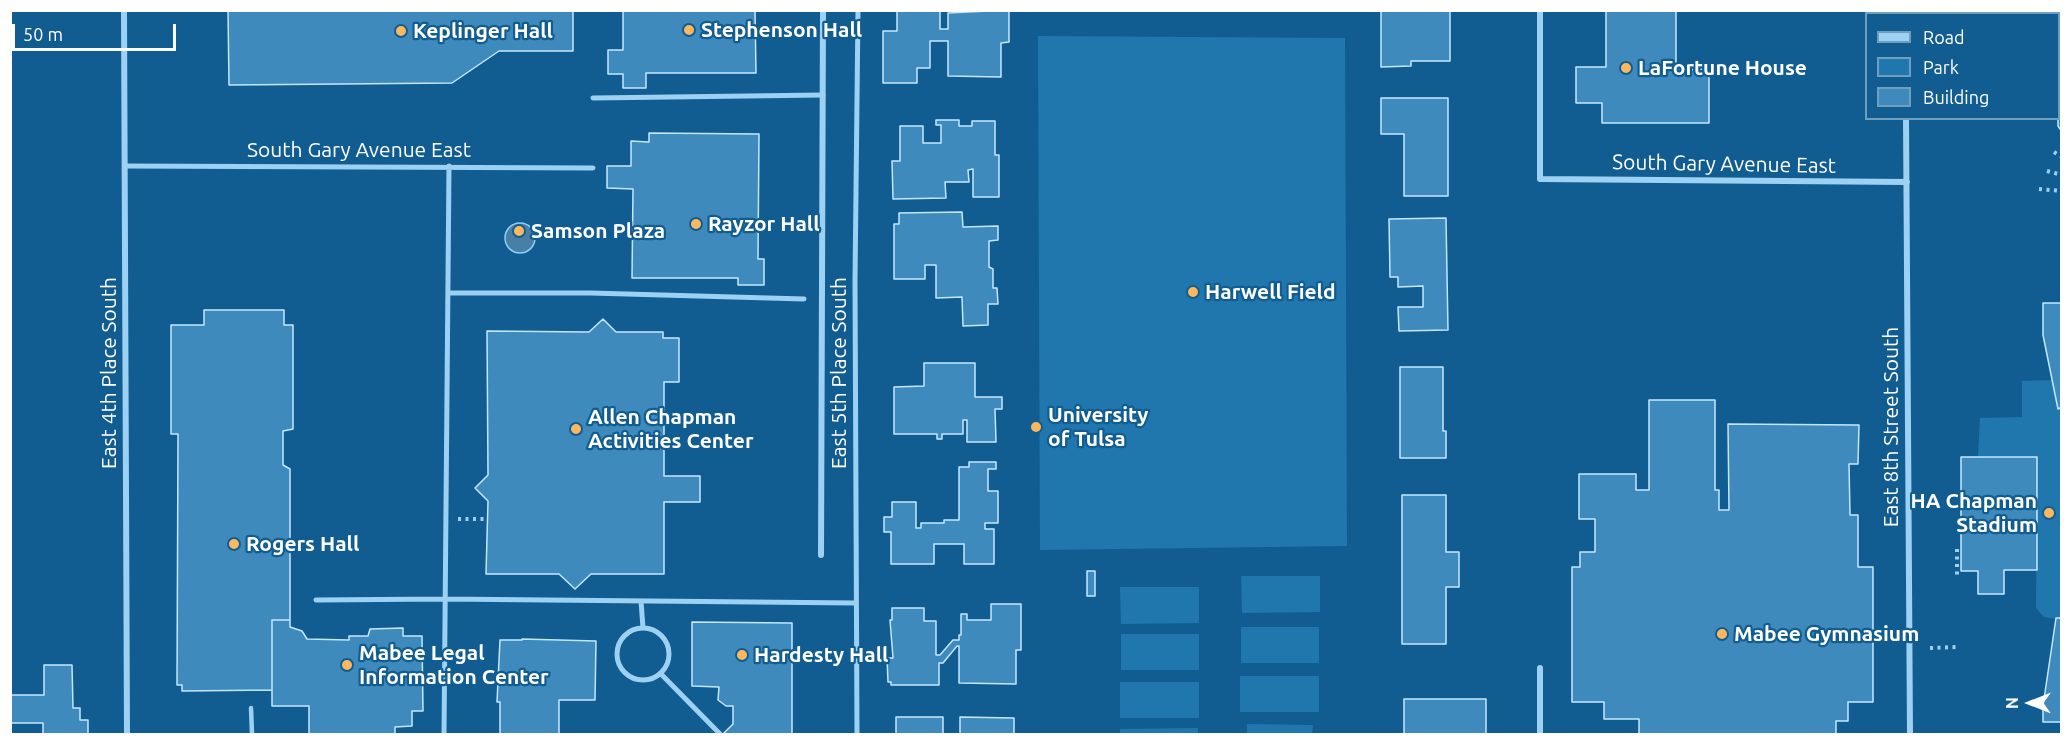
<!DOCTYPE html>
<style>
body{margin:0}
#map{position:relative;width:2072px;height:745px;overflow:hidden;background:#115d91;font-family:Ubuntu,sans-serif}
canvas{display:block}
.frame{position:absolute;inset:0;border:12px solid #fff;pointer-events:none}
.legend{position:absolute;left:1865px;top:12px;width:195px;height:108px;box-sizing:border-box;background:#115d91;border:2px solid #709ebd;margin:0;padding:8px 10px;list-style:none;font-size:18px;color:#fff}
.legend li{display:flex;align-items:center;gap:12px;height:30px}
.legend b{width:30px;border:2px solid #709ebd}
.north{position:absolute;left:2000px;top:673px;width:60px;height:60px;-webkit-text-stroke:4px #115d91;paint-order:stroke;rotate:270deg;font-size:16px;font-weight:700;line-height:24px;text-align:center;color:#fff}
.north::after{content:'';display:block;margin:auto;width:21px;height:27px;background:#fff;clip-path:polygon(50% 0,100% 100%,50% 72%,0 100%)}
.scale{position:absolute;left:12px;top:24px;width:164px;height:27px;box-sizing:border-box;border:3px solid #fff;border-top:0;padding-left:8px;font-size:18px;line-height:21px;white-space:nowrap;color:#fff;-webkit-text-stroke:4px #115d91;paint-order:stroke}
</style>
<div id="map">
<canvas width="2072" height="745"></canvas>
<div class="frame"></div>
<ul class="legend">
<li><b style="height:8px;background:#9cd1f3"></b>Road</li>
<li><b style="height:16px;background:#1f77ae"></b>Park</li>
<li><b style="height:16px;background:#3e8abc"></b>Building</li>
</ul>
<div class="north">N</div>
<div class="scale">50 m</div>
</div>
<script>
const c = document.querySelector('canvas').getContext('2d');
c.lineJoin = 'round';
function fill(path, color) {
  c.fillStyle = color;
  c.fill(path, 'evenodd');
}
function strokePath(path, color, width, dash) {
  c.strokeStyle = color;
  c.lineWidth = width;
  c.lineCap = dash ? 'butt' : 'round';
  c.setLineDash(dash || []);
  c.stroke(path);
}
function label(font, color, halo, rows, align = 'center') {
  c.font = font + ' Ubuntu,sans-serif';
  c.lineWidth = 4.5;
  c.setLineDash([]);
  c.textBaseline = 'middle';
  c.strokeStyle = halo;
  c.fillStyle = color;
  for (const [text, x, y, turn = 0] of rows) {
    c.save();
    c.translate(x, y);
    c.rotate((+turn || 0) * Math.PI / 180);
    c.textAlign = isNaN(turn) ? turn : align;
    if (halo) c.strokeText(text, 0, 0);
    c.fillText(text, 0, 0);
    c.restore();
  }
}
fill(new Path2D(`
 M1038 36 1345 38 1347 546 1040 550Z
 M2043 303H2061V722H2043V706L2056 619 2044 617 2036 608 2037 457H1978L1980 418 2022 417V381L2052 380 2043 335Z
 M1241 576H1320V612L1242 613Z
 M1120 587H1199V623L1121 624Z
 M1241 627H1319V663H1241Z
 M1121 634H1199V670H1121Z
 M1240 676H1319V712H1240Z
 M1120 682H1199V718H1120Z
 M1247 724 1313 725 1312 734H1247Z
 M1198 728V734H1120V729Z`), '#1f77ae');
const water = new Path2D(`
 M505 238a15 15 0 1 1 30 0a15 15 0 1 1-30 0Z`);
fill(water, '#487fa4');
strokePath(water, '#8ecff6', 1.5);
const building = new Path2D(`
 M228 10H573V51H499L452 83 229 85Z
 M623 10H755L756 73H646V88H623V74H608V50H623Z
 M897 10H940V29H948V13L1009 10V42L1001 43V77L948 76V41H930V68H917V83H883V31H897Z
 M1381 10H1450V61H1411V66L1381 67Z
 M1606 10H1676V69H1709V123H1602V103H1576V67H1606Z
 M1962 10H2062V132L2058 126V14H1962Z
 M1381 98H1448V196H1404V134H1381Z
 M936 120H959V126H972V121H995V155H999V197H973V169L968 170 969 182H945L946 198 893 199 892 161H900V126H923V143H941V125H936Z
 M649 133 759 134 758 259H764V285H738V278H632L633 189 607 188V166H631V141L649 142Z
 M962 212 963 227 998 226V240L989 241V267L993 269V288H997L998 304H988V325L963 326 962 297 936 298V265H925V279H894V224H899V213Z
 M1446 218 1448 330 1399 331 1398 307H1423V286L1398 287V277H1390L1389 219Z
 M2043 303H2062V407L2058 409 2043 335Z
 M204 310H284V325H293V429L283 431V465L290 469V620H272V690L182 691V685H177L178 434H171V325H204Z
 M603 319 616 332H663V338H679V382H664V476H700V502H664V574H591L575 589 559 574H486L488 501 475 488 488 475 487 331 589 332Z
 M924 363H975V397H1002V409H995L996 442H967V420H963V434H942V439H937V434H894V387L924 386Z
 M1400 367H1443V431H1446V458H1400Z
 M1649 400H1715V490H1719V510H1729L1728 424 1859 425 1858 464H1849L1850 515H1858V567H1873V702H1848V721H1836V734H1639V719H1604V702H1572V567H1580V552H1595V519H1579V474H1636V490H1649Z
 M1961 457H2037V570H2004V594H1978V571H1961Z
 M969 462H996V469H988V491H998V523H985V529H994V564H964V544H934V564H891V532H884V517H892V502H916V528H921V523H944V520H959V467H969Z
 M1402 495H1446V552H1459V587H1446V644H1402Z
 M1087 571H1095V596H1087Z
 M991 604H1021V650H1016V684L959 683V646H957L943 663H939V685H891V682H888L887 658H893L890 620H892V608H924V621H936V655H940L953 640H959V635H961V614H967V620H991Z
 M2056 618H2062V722H2043V706Z
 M272 620H290V627L302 631 307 639 349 640V636H368L370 629 403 628V636H422L423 711H412V726L395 727V734H309V706H272Z
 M692 622 792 623V734H723L733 724V706H726L718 700 719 687 692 686Z
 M522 639 596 641 595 700H559V734H500V702H497L500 640H522Z
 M44 665H72L73 708H80V720H88V734H43V723H10V695H44Z
 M1404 699H1486V734H1404Z
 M896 717H943V734H896Z
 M960 717 1014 718V734H960Z`);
fill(building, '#3e8abc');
strokePath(building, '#c4e7fd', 1.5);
strokePath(new Path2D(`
 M2054 152 2062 157
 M2047 171 2062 175
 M2039 189 2062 191
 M458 519H487
 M1957 549V577
 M1930 648 1958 647`), '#9cd1f3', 4, [3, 4.5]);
strokePath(new Path2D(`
 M251 708 252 734`), '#9cd1f3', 4.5);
strokePath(new Path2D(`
 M593 98 823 95
 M125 166 593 168
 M449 293H591L804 299
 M316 600 444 599 856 603
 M641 601 643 628
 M617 654a26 26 0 1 1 52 0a26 26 0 1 1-52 0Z
 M661 674 720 734
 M444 734 449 166
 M857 734 855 281 858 10`), '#9cd1f3', 5);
strokePath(new Path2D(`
 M124 10 127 734
 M1540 10V179L1907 182
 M1905 10V14
 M1906 118 1910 734
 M821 555 823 10
 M1540 668V734`), '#9cd1f3', 6);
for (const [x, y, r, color] of [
 [689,30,6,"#ffb75e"],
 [401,31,6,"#ffb75e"],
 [1626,68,6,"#ffb75e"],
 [696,224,6,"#ffb75e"],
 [519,231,6,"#ffb75e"],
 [1193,292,6,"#ffb75e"],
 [1036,427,6,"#ffb75e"],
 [576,429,6,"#ffb75e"],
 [2049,513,6,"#ffb75e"],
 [234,544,6,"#ffb75e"],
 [1722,634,6,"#ffb75e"],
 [742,655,6,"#ffb75e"],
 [347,665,6,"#ffb75e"]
]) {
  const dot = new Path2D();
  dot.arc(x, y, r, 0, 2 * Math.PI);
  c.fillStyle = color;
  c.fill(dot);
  strokePath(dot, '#115d91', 2);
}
label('bold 21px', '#fff', '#115d91', [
 ["Stephenson Hall",701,30],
 ["Keplinger Hall",413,31],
 ["LaFortune House",1638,68],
 ["Rayzor Hall",708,224],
 ["Samson Plaza",531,231],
 ["Harwell Field",1205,292],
 ["University",1048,415],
 ["of Tulsa",1048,439],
 ["Allen Chapman",588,417],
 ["Activities Center",588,441],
 ["HA Chapman",2037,501,"right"],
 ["Stadium",2037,525,"right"],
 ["Rogers Hall",246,544],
 ["Mabee Gymnasium",1734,634],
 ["Mabee Legal",359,653],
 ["Information Center",359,677],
 ["Hardesty Hall",754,655]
], 'left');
label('21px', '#fff', '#115d91', [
 ["South Gary Avenue East",359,150],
 ["South Gary Avenue East",1724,164,1],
 ["East 4th Place South",109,373,-90],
 ["East 5th Place South",839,373,-90],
 ["East 8th Street South",1891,427,-90]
]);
</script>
